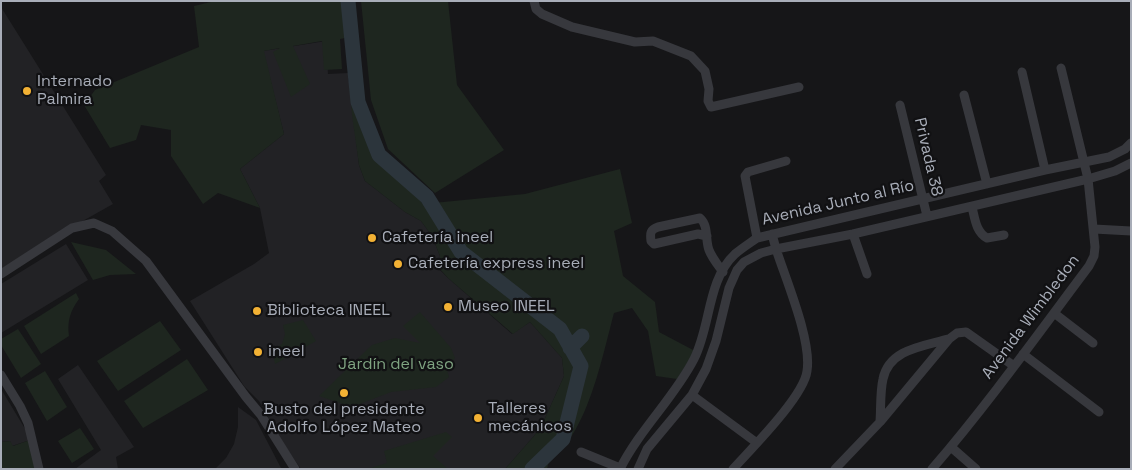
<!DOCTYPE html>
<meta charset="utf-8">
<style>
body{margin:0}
#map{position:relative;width:1132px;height:470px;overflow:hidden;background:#161618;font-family:"Space Grotesk",sans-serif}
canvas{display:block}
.frame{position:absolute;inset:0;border:2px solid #a8adb8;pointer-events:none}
</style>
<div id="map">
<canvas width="1132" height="470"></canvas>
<div class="frame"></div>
</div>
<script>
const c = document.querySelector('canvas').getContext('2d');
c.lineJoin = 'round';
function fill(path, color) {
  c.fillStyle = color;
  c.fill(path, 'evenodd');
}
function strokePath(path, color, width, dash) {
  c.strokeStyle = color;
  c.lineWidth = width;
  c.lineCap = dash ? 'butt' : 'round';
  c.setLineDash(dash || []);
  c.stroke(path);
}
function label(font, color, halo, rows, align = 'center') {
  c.font = font + ' "Space Grotesk",sans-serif';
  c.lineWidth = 4.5;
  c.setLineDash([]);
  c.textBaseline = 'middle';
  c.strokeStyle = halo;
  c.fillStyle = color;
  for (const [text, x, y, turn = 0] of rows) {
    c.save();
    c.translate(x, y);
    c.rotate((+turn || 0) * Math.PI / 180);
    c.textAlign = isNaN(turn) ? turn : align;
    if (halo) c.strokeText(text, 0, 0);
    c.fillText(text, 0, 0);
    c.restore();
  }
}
fill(new Path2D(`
 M1 7 106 175 99 181 113 204 72 227 1 269Z
 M326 41 328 74 348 73 359 165 365 181 405 212 421 221 432 236 440 256 439 269 448 278 512 334 530 322 562 358 564 376 542 425 534 436 505 469H301L272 428 266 412 259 401 244 386 190 301 254 264 269 253 260 208 240 169 284 134 263 51Z
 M66 244 88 280 1 333V284Z
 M78 365 134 447 116 457 118 469H75L101 450 58 379Z
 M1 389 30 437V440L12 446 10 441 1 442Z
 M238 407 256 420 281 468 215 469 226 458 234 444 238 427Z`), '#222225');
fill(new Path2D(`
 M215 1H350L357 69 376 143 385 164 393 175 415 194 423 204 525 194 620 169 632 223 614 231 623 276 655 302 659 332 695 351 677 379 656 376 648 331 632 308 614 313C602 357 588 434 549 461L547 469H505L534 436 542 425 564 376 562 358 530 322 513 334 448 278 439 268 440 256 432 236 421 221 405 212 365 181 359 165 352 115 345 38 340 39 342 69 324 70 322 41 293 46 310 84 291 97 273 52 280 48 264 51 284 134 240 169 260 208 218 193 203 204 171 156V130L141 125 136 140 110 148 84 105 95 90 199 47 194 6Z
 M361 1H448L457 85 504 150 435 193 388 149 371 100Z
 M71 242 106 250 136 274 110 275 93 280Z
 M76 293 79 299C70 311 67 322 69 336L41 354 24 326Z
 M420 312 451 348 455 358 447 370 449 377 436 387 391 392 352 407 319 396 372 345 395 338 420 343 403 326Z
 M303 320 316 341 275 364 272 349 282 344 285 334 283 325Z
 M160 321 181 350 118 391 97 361Z
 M18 329 41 364 21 378 1 345V339Z
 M187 359 208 390 143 428 124 401Z
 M45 371 67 407 47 421 25 383Z
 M80 428 94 449 72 463 58 441Z
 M446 432 452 437 433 456 448 469H367L387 463 384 451Z
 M30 440 36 469H1V442L10 441 13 446Z`), '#1e261f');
strokePath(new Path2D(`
 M348 1 358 102 379 155 427 197 461 252 560 329 581 366 563 439 532 469
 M570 348 582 336`), '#2c353c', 15);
strokePath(new Path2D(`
 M534 1 536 9 542 14 572 27 635 42 653 41 691 56 705 71 709 89 708 101 711 107 799 87
 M1022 72 1045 170
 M964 95 987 184
 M900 105 927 216
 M972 207C975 219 976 232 987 238L1004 235
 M1094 229 1131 231
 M853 234 867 274
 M707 236 698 234 654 244 651 241C650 233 650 230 658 227L700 218C709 226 705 240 709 250 712 258 718 265 723 272
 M757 238 745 176 748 172 786 161
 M1 274 72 228 94 223 112 231 146 261 246 397 261 415 295 469
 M1054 313 1093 343
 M1023 354 1099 412
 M1 375 20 406 28 423 39 469
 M692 395 757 443
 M880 421C881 408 880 392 883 379 889 349 924 346 948 339
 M951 447 976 469
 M581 452 620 468
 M620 469C640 429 674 398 694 359 711 326 707 280 735 254 742 248 750 243 757 238L1045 170 1109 157 1125 149 1131 143
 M638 469 647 449 692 395 706 369 716 341 729 288 737 270 744 262 761 253 776 249 853 234 1088 179 1115 171 1131 163
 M733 469C752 448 804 396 807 371 812 341 786 280 776 249L772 234
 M835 469 880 422 949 339 957 333 966 332 1014 366
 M932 469C988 404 1038 334 1089 266L1094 256 1095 247 1088 179 1061 68`), '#37383d', 9);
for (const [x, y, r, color] of [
 [27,91,5,"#f2b134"],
 [372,238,5,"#f2b134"],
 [398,264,5,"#f2b134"],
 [448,307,5,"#f2b134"],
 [257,311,5,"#f2b134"],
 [258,352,5,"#f2b134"],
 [344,393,5,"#f2b134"],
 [478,418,5,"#f2b134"]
]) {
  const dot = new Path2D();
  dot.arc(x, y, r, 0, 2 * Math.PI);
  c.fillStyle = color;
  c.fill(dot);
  strokePath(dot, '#111113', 2);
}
label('16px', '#a8adb8', '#111113', [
 ["Internado",37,82],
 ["Palmira",37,100],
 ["Cafetería ineel",382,238],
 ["Cafetería express ineel",408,264],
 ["Museo INEEL",458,307],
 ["Biblioteca INEEL",267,311],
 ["ineel",268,352],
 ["Talleres",488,409],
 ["mecánicos",488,427],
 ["Busto del presidente",344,410,"center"],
 ["Adolfo López Mateo",344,428,"center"]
], 'left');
label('16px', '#a8adb8', '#111113', [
 ["Privada 38",928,157,77],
 ["Avenida Junto al Río",838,203,-13],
 ["Avenida Wimbledon",1031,317,-53]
]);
label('16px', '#7fa381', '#111113', [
 ["Jardín del vaso",396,365]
]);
</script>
